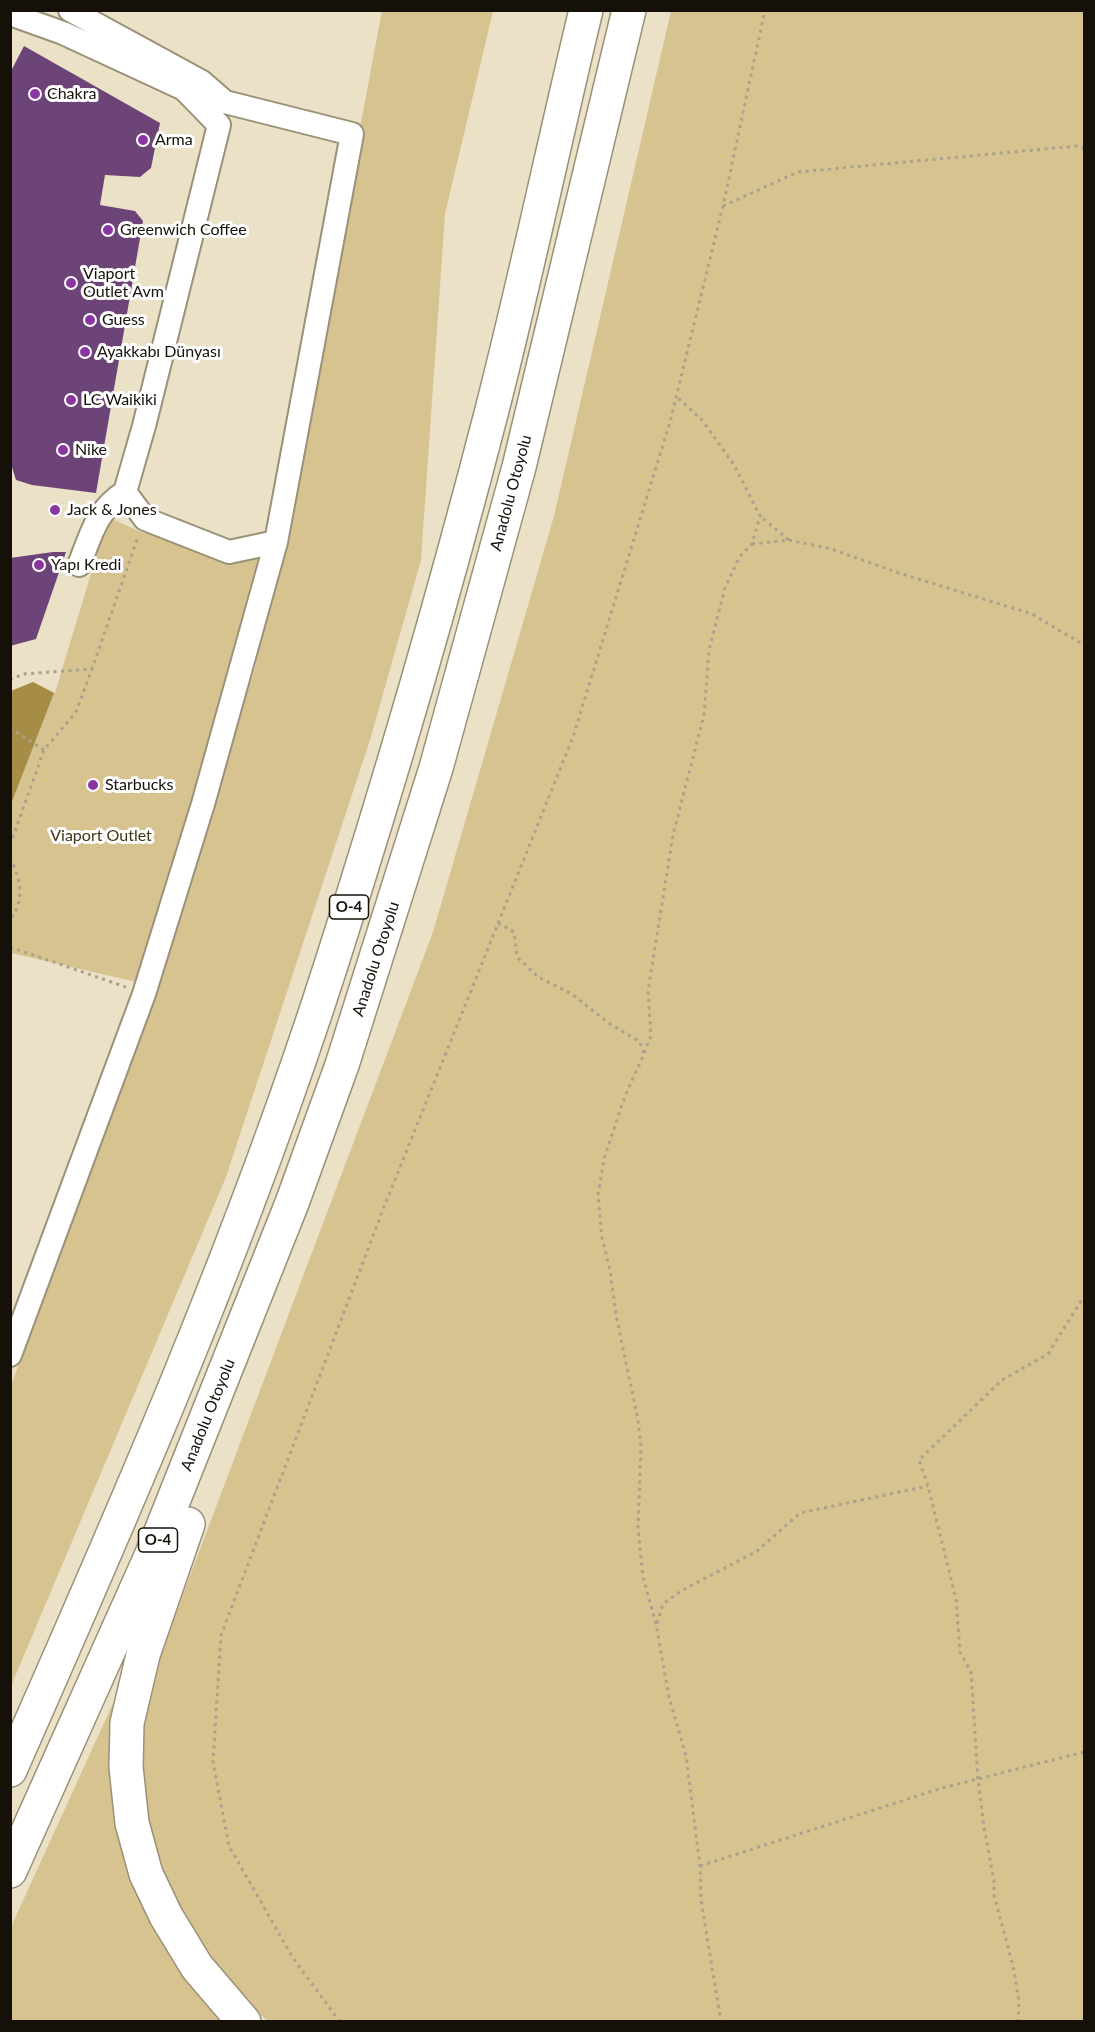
<!DOCTYPE html>
<meta charset="utf-8">
<style>
body{margin:0}
#map{position:relative;width:1095px;height:2032px;overflow:hidden;background:#ebe1c6;font-family:Lato,sans-serif}
canvas{display:block}
.frame{position:absolute;inset:0;border:12px solid #151108;pointer-events:none}
</style>
<div id="map">
<canvas width="1095" height="2032"></canvas>
<div class="frame"></div>
</div>
<script>
const c = document.querySelector('canvas').getContext('2d');
c.lineJoin = 'round';
function fill(path, color) {
  c.fillStyle = color;
  c.fill(path, 'evenodd');
}
function strokePath(path, color, width, dash) {
  c.strokeStyle = color;
  c.lineWidth = width;
  c.lineCap = dash ? 'butt' : 'round';
  c.setLineDash(dash || []);
  c.stroke(path);
}
function label(font, color, halo, rows, align = 'center') {
  c.font = font + ' Lato,sans-serif';
  c.lineWidth = 6;
  c.setLineDash([]);
  c.textBaseline = 'middle';
  c.strokeStyle = halo;
  c.fillStyle = color;
  for (const [text, x, y, turn = 0] of rows) {
    c.save();
    c.translate(x, y);
    c.rotate((+turn || 0) * Math.PI / 180);
    c.textAlign = isNaN(turn) ? turn : align;
    if (halo) c.strokeText(text, 0, 0);
    c.fillText(text, 0, 0);
    c.restore();
  }
}
fill(new Path2D(`
 M382 11H493L445 214 421 560 370 740 226 1177 11 1686 10 1388 154 995 255 668 301 440Z
 M671 11H1084V2021H267L217 1969 171 1895 144 1808 143 1706 185 1589 433 932 554 516Z
 M108 517 143 533 261 547 141 983 11 953V691L33 682 55 693Z
 M135 1655 118 1787 230 2021 11 2022V1927Z`), '#d6c38f');
fill(new Path2D(`
 M33 682 54 693 11 804V691Z`), '#a58d46');
fill(new Path2D(`
 M24 46 160 123 151 168 140 177 105 175 100 205 135 211 143 221 96 493 32 485 16 480 10 461V73Z
 M53 552H66L36 639 10 646V558Z`), '#6c4478');
const minor = new Path2D(`
 M10 14 63 33 184 89 219 125 144 426 125 492 145 519 229 552 276 542
 M79 565C91 535 96 510 125 492
 M10 1355 144 994 203 804 276 542 352 134 225 102 202 82 70 10`);
const highway = new Path2D(`
 M188 1524 143 1655 127 1723 126 1767 132 1823 146 1874 166 1916 197 1967 244 2022
 M10 1770C127 1505 243 1240 331 965 390 781 444 596 492 410 526 277 554 143 586 10
 M10 1871 152 1554 292 1203 342 1065 436 768 519 467 629 10`);
strokePath(minor, '#9a9178', 26);
strokePath(highway, '#9a9178', 36);
strokePath(new Path2D(`
 M723 206 798 172 1077 146 1084 148
 M789 540 828 548 899 573 1032 614 1084 645
 M752 544 789 540 760 516
 M10 680 23 674 92 669 138 537
 M10 728 44 750
 M10 845 44 750 76 712 92 669
 M10 858C20 877 26 901 10 919
 M498 923 514 932 517 957 538 977 572 994 607 1022 640 1042 644 1054 625 1096 604 1159 598 1195 602 1238 610 1270 616 1315 638 1420 641 1447 638 1528 643 1577 656 1624 669 1697 686 1756 700 1866 701 1900 721 2022
 M10 947 126 987
 M644 1053 651 1036 648 991 673 835 704 715 709 650 725 588 740 556 752 544 760 516 734 465 702 420 676 396
 M657 1623 663 1604 681 1591 757 1551 800 1513 928 1486
 M700 1866 942 1788 1084 1752
 M340 2022 293 1958 229 1846 213 1762 221 1635 384 1207 573 737 670 422 723 206 765 10
 M1018 2022 1019 2001 1014 1970 994 1895V1881L984 1827 978 1779 971 1672 960 1652 956 1599 928 1486 919 1460 1002 1380 1048 1354 1084 1296`), '#aaa18c', 3, [3, 4.5]);
strokePath(minor, '#fff', 22);
strokePath(highway, '#fff', 33);
for (const [x, y, r, color] of [
 [35,94,6,"#8b35a2"],
 [143,140,6,"#8b35a2"],
 [108,230,6,"#8b35a2"],
 [71,283,6,"#8b35a2"],
 [90,320,6,"#8b35a2"],
 [85,352,6,"#8b35a2"],
 [71,400,6,"#8b35a2"],
 [63,450,6,"#8b35a2"],
 [55,510,6,"#8b35a2"],
 [39,565,6,"#8b35a2"],
 [93,785,6,"#8b35a2"]
]) {
  const dot = new Path2D();
  dot.arc(x, y, r, 0, 2 * Math.PI);
  c.fillStyle = color;
  c.fill(dot);
  strokePath(dot, '#fff', 2);
}
for (const [x, y, w] of [
 [349,907,39],
 [158,1540,39]
]) {
  const box = new Path2D();
  box.roundRect(x - w / 2, y - 12, w, 24, 4.5);
  c.fillStyle = '#fff';
  c.fill(box);
  strokePath(box, '#151108', 1.5);
}
label('bold 15px', '#151108', null, [
 ["O-4",349,907],
 ["O-4",158,1540]
]);
label('16px', '#151108', '#fff', [
 ["Chakra",47,94],
 ["Arma",155,140],
 ["Greenwich Coffee",120,230],
 ["Viaport",83,274],
 ["Outlet Avm",83,292],
 ["Guess",102,320],
 ["Ayakkabı Dünyası",97,352],
 ["LC Waikiki",83,400],
 ["Nike",75,450],
 ["Jack & Jones",67,510],
 ["Yapı Kredi",51,565],
 ["Starbucks",105,785]
], 'left');
label('16px', '#151108', '#fff', [
 ["Anadolu Otoyolu",511,493,-75],
 ["Anadolu Otoyolu",376,959,-72],
 ["Anadolu Otoyolu",208,1415,-68]
]);
label('16px', '#3f3414', '#fff', [
 ["Viaport Outlet",101,836]
]);
</script>
